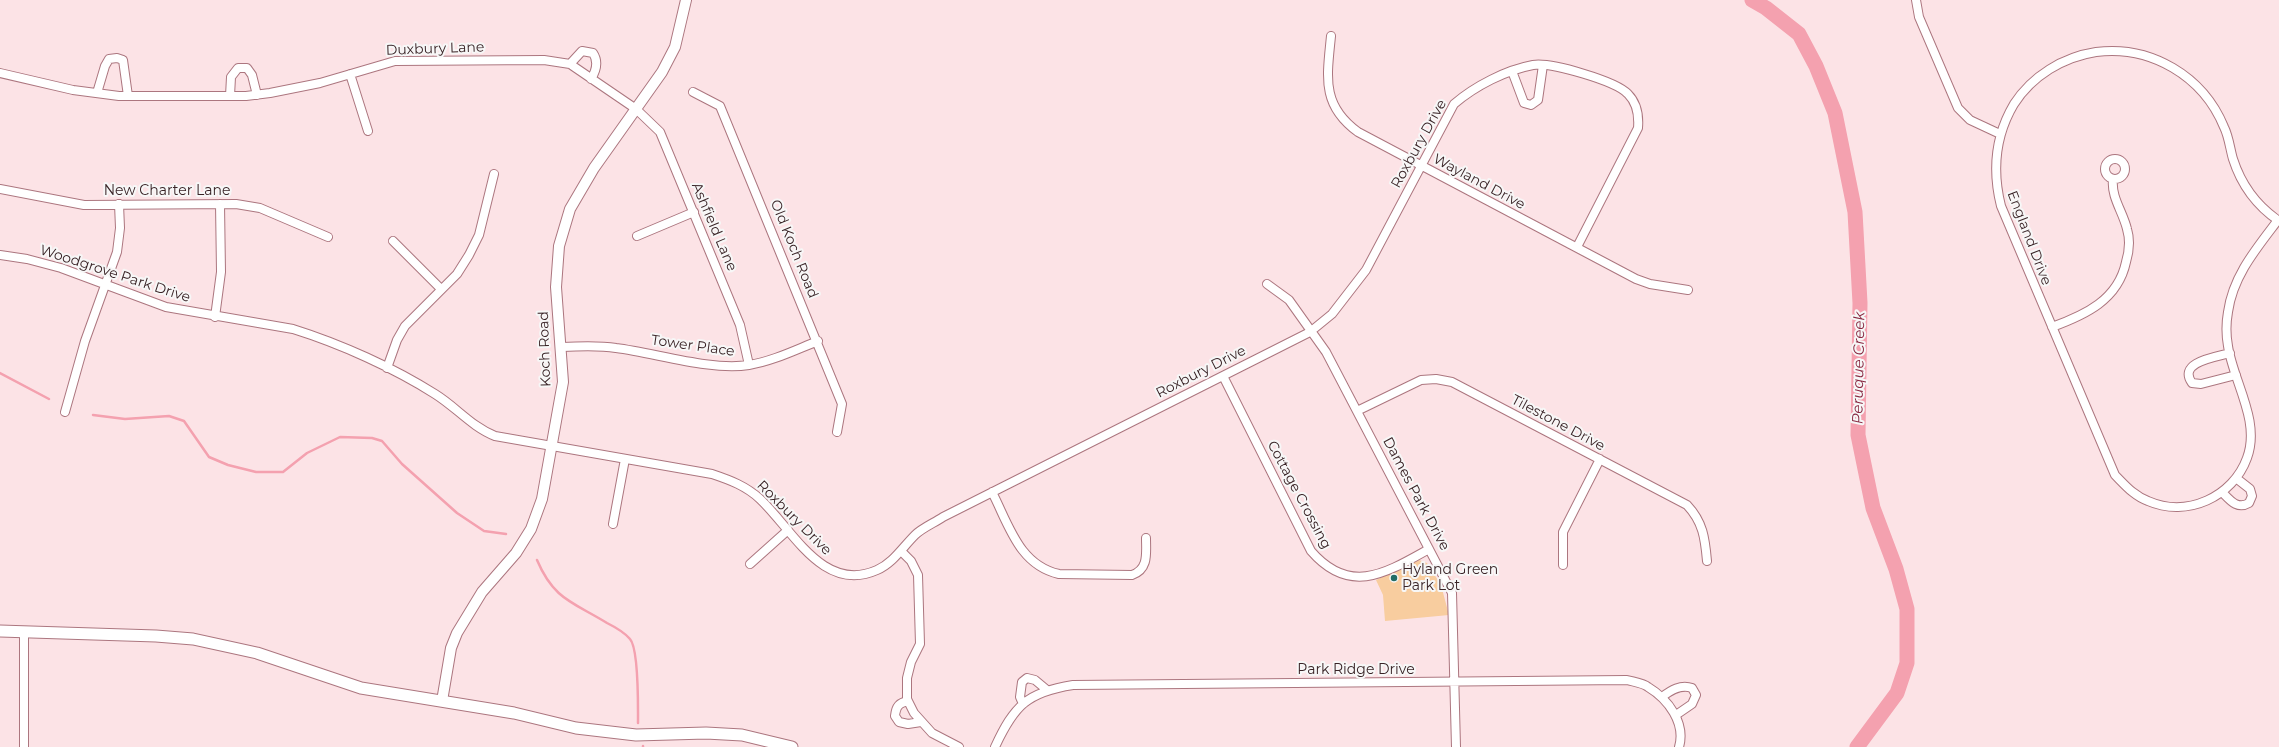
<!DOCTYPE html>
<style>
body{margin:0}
canvas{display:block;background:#fce3e6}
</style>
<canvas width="2279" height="747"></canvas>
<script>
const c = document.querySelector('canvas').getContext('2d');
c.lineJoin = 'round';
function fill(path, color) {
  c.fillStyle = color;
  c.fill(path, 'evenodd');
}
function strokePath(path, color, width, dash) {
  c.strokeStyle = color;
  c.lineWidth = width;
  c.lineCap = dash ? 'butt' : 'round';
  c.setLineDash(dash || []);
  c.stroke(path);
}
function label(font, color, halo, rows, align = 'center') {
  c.font = font + ' Montserrat,sans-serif';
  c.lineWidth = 4;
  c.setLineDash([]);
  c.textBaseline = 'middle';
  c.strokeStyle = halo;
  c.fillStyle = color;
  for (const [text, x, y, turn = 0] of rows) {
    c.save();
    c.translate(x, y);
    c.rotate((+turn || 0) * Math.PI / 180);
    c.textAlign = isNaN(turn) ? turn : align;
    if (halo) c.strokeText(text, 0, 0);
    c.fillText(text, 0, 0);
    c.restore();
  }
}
fill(new Path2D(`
 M1419 560 1427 563 1441 585 1449 615 1385 621 1383 595 1376 580Z`), '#f8cd9f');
strokePath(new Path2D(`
 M0 373 49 399
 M93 415 125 419 169 416 184 421 209 457 228 465 256 472H283L307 453 340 437 372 438 382 441 402 464 457 513 484 531 506 534
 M537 560C554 600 573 602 607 623 615 627 625 633 630 639 639 649 638 707 638 723
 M643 747V746`), '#f4a1af', 2.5);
strokePath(new Path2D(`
 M1752 0 1766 8 1799 34 1816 66 1835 113 1855 212 1860 303 1858 435 1873 508 1896 569 1907 609V663L1897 693 1857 747`), '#f4a1af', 15);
const minor = new Path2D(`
 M1916 0 1919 17 1958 108 1970 120 2000 134
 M1331 36C1327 77 1321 105 1358 132L1636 279 1650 284 1688 290
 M570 64 582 51 593 53C599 62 596 71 591 79
 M1512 71 1524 103 1531 105 1538 100 1543 65
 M0 73 73 90 119 96H246L270 93 320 83 395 61 544 60 570 64 636 109 660 132 740 325 749 365
 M350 74 368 131
 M693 92 720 106 842 404 837 432
 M97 93 105 66 109 59 117 58 123 60 128 96
 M230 96 231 77 238 68H247L252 75 257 95
 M2105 169a10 10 0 1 1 20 0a10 10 0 1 1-20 0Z
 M0 189 84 205 236 204 260 208 328 237
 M2278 220C2256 249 2233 276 2228 312 2226 323 2226 335 2228 346 2233 381 2261 421 2247 458 2233 497 2187 518 2148 501 2134 496 2125 485 2115 475L2001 206C1992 170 1995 136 2014 104 2032 76 2063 57 2096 52 2151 45 2203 76 2224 127 2229 137 2230 149 2233 159 2241 184 2257 206 2279 221
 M637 236 694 212
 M393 241 440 288
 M0 255 27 259 61 268 166 307 293 329C341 344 394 368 435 394 456 407 472 427 495 436L712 474C730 480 746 486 760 499 793 530 823 594 877 570 893 563 902 548 915 535 922 528 934 523 943 517L1310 332 1332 314 1366 270 1454 104C1475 86 1506 70 1533 65 1551 62 1616 81 1628 94 1637 103 1639 116 1638 128L1577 247
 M1267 284 1289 300 1326 352 1452 593 1456 747
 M215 317 221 272 220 204
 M2052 327C2085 315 2118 300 2126 262 2129 252 2130 239 2127 229 2123 212 2111 197 2113 180
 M562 347C580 346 598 345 616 348 656 353 710 371 749 365 773 361 795 350 818 341
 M2230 353C2216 357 2177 362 2192 383L2201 384 2236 375
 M387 368 397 340 405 326 457 274 469 255 479 235 494 174
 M1223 376 1311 551C1350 596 1386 573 1429 549
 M1357 411 1421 380 1436 379 1452 382 1687 505C1703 522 1705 538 1707 561
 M65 412 85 341 117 252 120 228 119 204
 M992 492C1009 525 1019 565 1059 574L1132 575C1149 569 1146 553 1146 538
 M2222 492C2230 500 2237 510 2249 503L2252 496 2250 489 2236 478
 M613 524 625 459
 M901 551 911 561 918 575 920 644 911 662 907 678V699L914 713 932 733 959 747
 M750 564 788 530
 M1563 565V532L1600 459
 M1662 697C1671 690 1681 684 1692 688L1696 695 1692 704 1676 715
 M908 701C899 703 896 706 895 716L899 722 908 724 921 722
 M1023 704 1020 697 1022 682 1027 678 1035 680 1047 690
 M24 747V632
 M995 747C1014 706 1027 692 1073 685L1627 680C1634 682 1643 683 1648 687 1668 699 1686 723 1679 747`);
const tertiary = new Path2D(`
 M442 701 451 648 457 633 482 592 516 553 531 529 542 499 563 382 556 287 559 246 570 209 594 168 662 72 675 47 686 0`);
const secondary = new Path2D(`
 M0 631 156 636 193 639 257 653 361 688 514 713 576 728 636 735 706 733 742 735 792 747`);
strokePath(minor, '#ac767f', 10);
strokePath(tertiary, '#ac767f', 12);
strokePath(secondary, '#ac767f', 13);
strokePath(minor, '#fff', 8);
strokePath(tertiary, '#fff', 10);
strokePath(secondary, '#fff', 11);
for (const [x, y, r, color] of [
 [1394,578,4,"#216c66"]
]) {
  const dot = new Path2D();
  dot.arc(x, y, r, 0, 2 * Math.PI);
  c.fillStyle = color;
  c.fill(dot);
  strokePath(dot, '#f7f7f7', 1.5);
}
label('14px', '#392326', '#f7f7f7', [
 ["Duxbury Lane",435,49,-2],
 ["Roxbury Drive",1419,144,-61],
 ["Wayland Drive",1479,182,28],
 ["New Charter Lane",167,191],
 ["Ashfield Lane",714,227,67],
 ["England Drive",2029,238,69],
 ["Old Koch Road",794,249,68],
 ["Woodgrove Park Drive",115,274,18],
 ["Tower Place",693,346,8],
 ["Koch Road",545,349,-92],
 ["Roxbury Drive",1201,372,-27],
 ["Tilestone Drive",1558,423,28],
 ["Dames Park Drive",1416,494,62],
 ["Cottage Crossing",1299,495,62],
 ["Roxbury Drive",794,518,45],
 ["Park Ridge Drive",1356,670]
]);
label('14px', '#392326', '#f7f7f7', [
 ["Hyland Green",1402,570],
 ["Park Lot",1402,586]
], 'left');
label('italic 15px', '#882942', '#f7f7f7', [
 ["Peruque Creek",1859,368,-89]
]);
</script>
